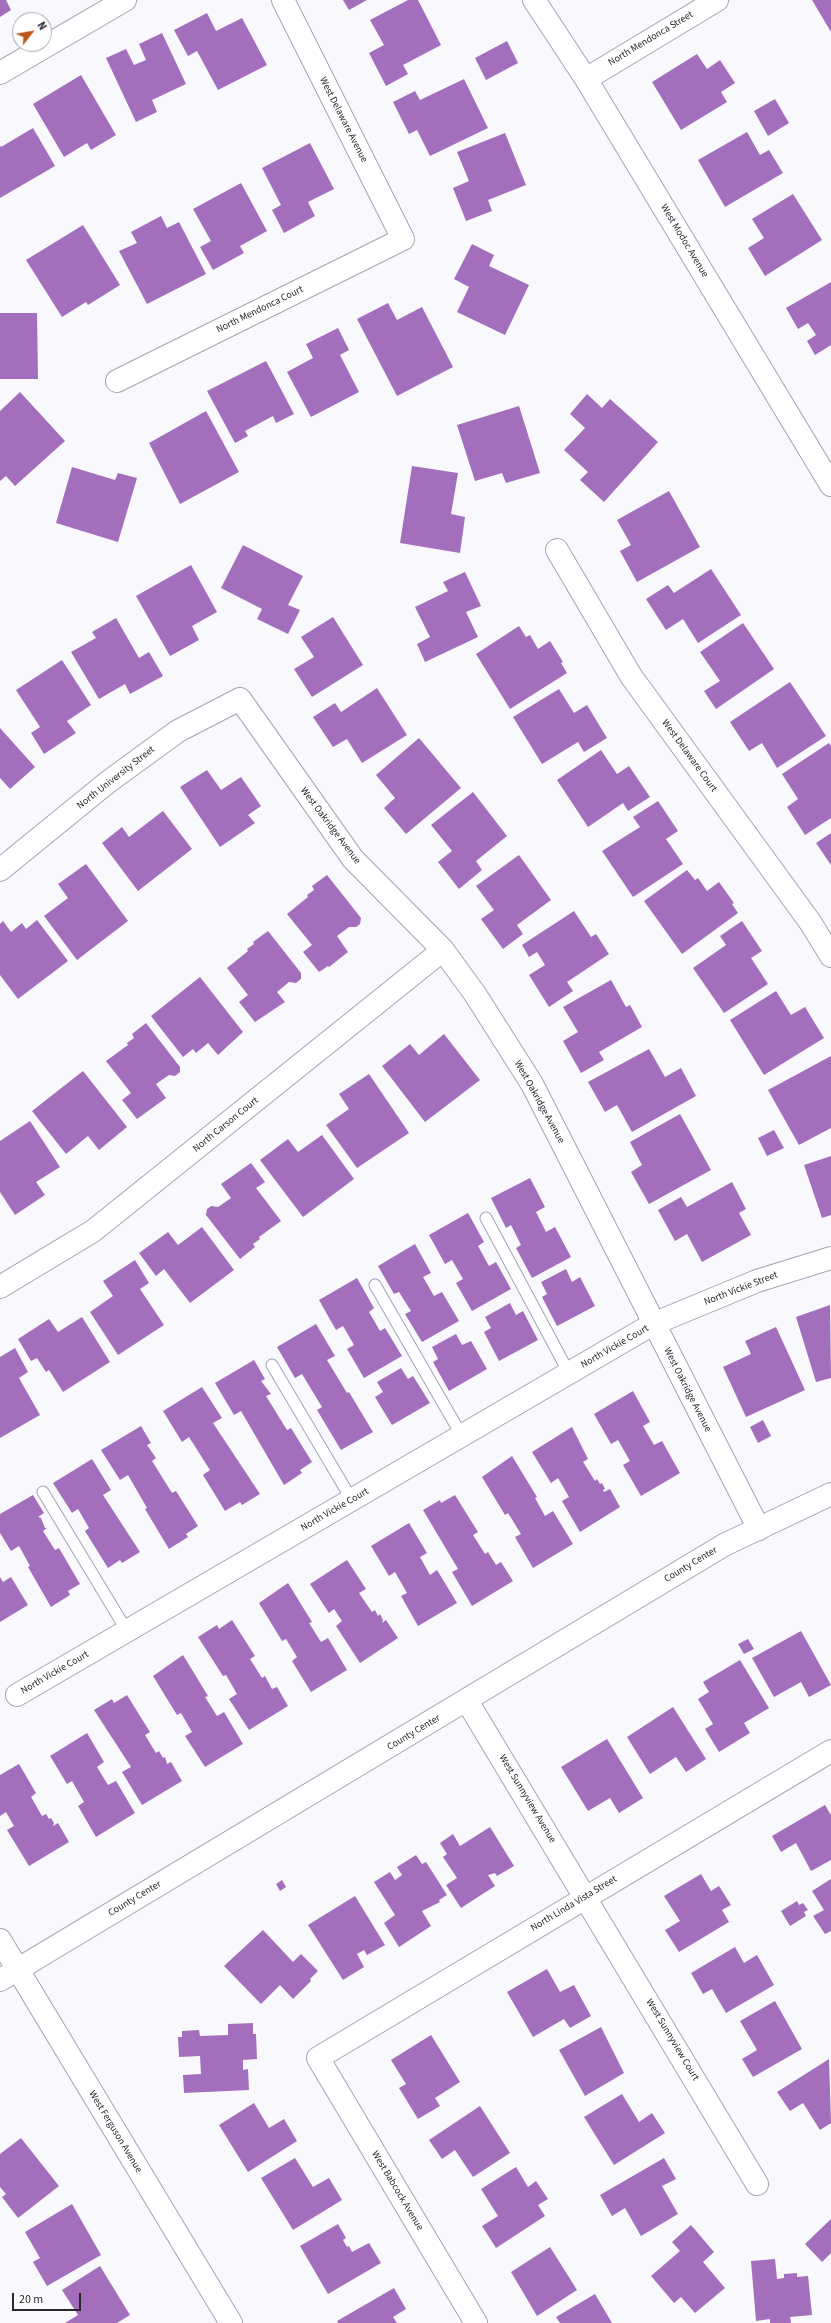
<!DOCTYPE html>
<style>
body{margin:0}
#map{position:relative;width:831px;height:2323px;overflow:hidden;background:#f9f8fc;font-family:"Source Sans 3",sans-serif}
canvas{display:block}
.north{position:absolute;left:12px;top:12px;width:40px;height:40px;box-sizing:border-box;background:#fff;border:1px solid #a9a9ab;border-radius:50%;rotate:59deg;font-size:11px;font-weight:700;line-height:16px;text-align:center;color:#27272d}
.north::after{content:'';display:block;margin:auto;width:14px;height:18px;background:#b9571c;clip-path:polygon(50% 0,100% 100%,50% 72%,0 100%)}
.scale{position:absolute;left:12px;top:2293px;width:69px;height:18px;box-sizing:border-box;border:2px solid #27272d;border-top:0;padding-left:5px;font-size:12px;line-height:14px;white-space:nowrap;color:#27272d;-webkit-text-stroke:3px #fff;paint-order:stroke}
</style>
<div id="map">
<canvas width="831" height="2323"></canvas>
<div class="north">N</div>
<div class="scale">20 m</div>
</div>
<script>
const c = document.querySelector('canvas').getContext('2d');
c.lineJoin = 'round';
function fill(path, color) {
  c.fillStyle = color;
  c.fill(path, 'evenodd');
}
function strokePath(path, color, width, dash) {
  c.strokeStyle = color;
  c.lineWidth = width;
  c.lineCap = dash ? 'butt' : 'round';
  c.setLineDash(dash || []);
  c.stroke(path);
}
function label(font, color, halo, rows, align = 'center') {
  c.font = font + ' "Source Sans 3",sans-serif';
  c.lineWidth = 3;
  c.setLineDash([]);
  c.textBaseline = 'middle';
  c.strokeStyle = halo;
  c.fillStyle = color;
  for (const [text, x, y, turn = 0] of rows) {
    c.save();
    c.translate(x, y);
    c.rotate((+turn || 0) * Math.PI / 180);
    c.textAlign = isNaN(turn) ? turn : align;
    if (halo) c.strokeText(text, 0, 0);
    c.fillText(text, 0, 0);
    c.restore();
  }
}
fill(new Path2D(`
 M0 0H6L11 10 0 17Z
 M343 0H367L349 10Z
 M408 0H418L441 45 403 65 408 74 386 86 369 53 384 45 370 20Z
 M812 0H831V32Z
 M207 13 216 31 242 18 267 65 218 90 197 51 188 56 174 30Z
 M162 33 186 84 152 100 157 112 136 122 106 58 126 49 134 65 146 60 139 44Z
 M507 41 518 63 486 80 475 58Z
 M697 54 707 69 720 60 735 83 721 92 727 102 681 130 652 82Z
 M81 75 116 135 91 150 87 143 64 157 33 104Z
 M464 79 488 128 430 156 417 130 409 134 393 102 415 91 420 100Z
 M775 99 789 123 768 136 754 111Z
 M33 128 55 166 0 198V145L1 147Z
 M747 132 760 155 769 150 783 173 725 207 698 160Z
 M505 133 526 185 488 200 492 211 466 221 453 188 469 181 457 152Z
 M310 143 334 189 308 202 315 216 284 233 272 210 281 205 262 168Z
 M241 183 267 231 240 246 244 253 213 270 200 247 211 241 193 209Z
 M793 194 822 240 765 276 748 248 764 238 752 219Z
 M161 216 167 228 179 222 206 274 147 304 119 251 137 243 131 232Z
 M83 225 120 285 88 305 86 302 62 317 26 260Z
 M472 244 494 255 489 266 529 285 505 335 457 312 469 287 454 279Z
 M831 282V345L815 355 807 341 816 335 808 323 798 329 786 308Z
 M388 303 397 320 422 307 453 367 397 396 357 319Z
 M0 313H37L38 379H0Z
 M338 328 349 350 340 355 359 392 311 417 287 372 313 358 306 344Z
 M266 361 294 414 276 423 273 416 245 431 248 436 235 443 207 391Z
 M20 392 65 441 15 486 6 476 0 481V411Z
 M587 394 602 408 610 399 658 442 604 502 580 480 588 472 564 450 585 428 570 414Z
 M519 406 540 473 506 483 502 473 475 481 457 425Z
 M206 411 239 472 180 504 149 443Z
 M412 466 458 473 451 514 465 517 460 553 400 543Z
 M72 467 115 480 118 473 137 478 118 542 56 523Z
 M669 491 700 547 637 582 620 551 631 545 617 520Z
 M243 545 303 576 288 605 300 610 288 634 257 619 262 609 221 588Z
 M191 565 217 612 192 626 199 640 170 656 136 596Z
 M711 569 741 615 698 643 683 619 666 630 646 599 668 585 674 593Z
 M465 572 481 606 466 612 478 637 425 662 417 644 430 637 415 607 448 591 443 582Z
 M333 617 363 665 312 697 294 669 314 657 301 637Z
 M116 618 139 658 149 652 163 676 130 694 125 684 99 699 71 652 96 638 92 632Z
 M743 623 774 669 716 709 704 691 720 681 700 652Z
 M519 626 526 637 530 635 538 649 550 641 563 662 561 663 567 673 510 709 476 654Z
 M62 660 91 705 67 721 76 733 44 754 31 733 40 727 16 690Z
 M790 682 826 736 777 768 762 743 749 751 730 722Z
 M377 688 407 735 362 763 347 739 333 747 313 717 335 703 341 712Z
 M559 689 574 713 587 705 607 738 584 752 578 742 542 764 513 717Z
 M0 728 35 767 10 789 0 778Z
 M419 738 461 788 406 834 384 808 395 798 376 775Z
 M829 743 831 746V818L805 835 787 807 798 799 782 774Z
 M601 750 617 774 629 766 650 797 628 811 623 803 588 827 557 780Z
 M207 770 221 790 241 777 261 806 248 815 255 823 220 847 180 787Z
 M473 792 507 836 476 861 482 870 459 889 438 862 452 851 431 825Z
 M658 801 678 831 666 839 683 864 633 897 602 851 640 827 633 817Z
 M163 811 192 849 138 891 102 843 122 827 129 837Z
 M831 833V865L816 843Z
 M519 855 551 900 517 925 523 934 503 949 481 919 494 910 476 886Z
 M86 864 128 921 77 960 44 916 68 898 58 884Z
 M687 870 695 880 698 878 707 891 719 882 734 903 732 904 738 913 682 954 644 901Z
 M327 875 361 918 360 924 356 927H349L337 936 348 952 329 967 328 966 319 972 303 952 312 945 287 914 308 897 307 895 314 890 312 886Z
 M574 911 591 937 596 934 609 954 567 982 573 991 549 1007 529 975 545 965 537 952 529 957 522 945Z
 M37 920 68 961 18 999 0 975V924L3 921 11 932 22 923 26 929Z
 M742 921 762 951 751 958 768 984 724 1013 693 968 726 945 720 936Z
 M268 931 301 973V979L296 983 289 982 277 992 285 1002 255 1022 239 1002 248 995 227 968 248 951 247 949 254 944 253 942Z
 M200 977 243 1032 218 1055 208 1043 196 1053 193 1049 183 1057 151 1016Z
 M611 980 626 1007 630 1005 642 1027 599 1052 604 1060 581 1073 563 1041 578 1032 563 1007Z
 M776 991 791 1015 805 1007 824 1038 764 1075 730 1020Z
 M146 1023 180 1067V1072L175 1076 169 1075 156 1084 166 1098 137 1119 122 1100 131 1093 106 1061 128 1045 127 1043 134 1038 132 1034Z
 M444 1034 480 1080 425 1122 382 1066 410 1044 419 1055Z
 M649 1049 665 1077 681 1068 696 1096 632 1132 617 1105 605 1112 588 1082Z
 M831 1056V1128L799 1145 768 1090Z
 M83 1071 127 1127 99 1150 88 1136 66 1154 32 1111Z
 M369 1074 409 1133 357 1168 326 1125 349 1109 339 1094Z
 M680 1114 711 1170 649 1204 631 1172 642 1165 630 1142Z
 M30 1121 60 1167 36 1182 45 1195 15 1215 0 1192V1141Z
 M774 1130 784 1148 767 1156 758 1138Z
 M322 1135 354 1179 303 1217 260 1160 288 1139 298 1152Z
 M831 1156V1215L822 1218 804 1165Z
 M251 1163 265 1182 256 1188 281 1221 259 1237 260 1239 253 1244 255 1247 240 1259 206 1215 207 1209 211 1206 218 1207 231 1198 221 1184Z
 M530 1178 545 1207 536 1212 546 1232 555 1227 571 1257 532 1278 516 1248 521 1245 511 1225 506 1228 491 1198Z
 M732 1182 746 1209 739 1213 751 1235 702 1262 687 1234 675 1241 658 1210 681 1197 687 1207Z
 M468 1213 484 1242 478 1246 489 1266 496 1262 511 1289 472 1311 456 1283 463 1279 452 1260 445 1264 429 1235Z
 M202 1227 234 1270 190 1303 164 1269 156 1276 139 1253 168 1232 178 1245Z
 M415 1244 431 1273 423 1277 434 1296 442 1292 459 1321 422 1342 405 1314 411 1311 399 1292 394 1294 378 1266Z
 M135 1260 149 1283 140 1289 164 1325 118 1355 90 1312 113 1296 103 1281Z
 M566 1269 572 1282 580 1277 595 1306 557 1326 542 1297 547 1294 541 1282Z
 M357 1278 374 1308 369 1312 380 1331 385 1328 402 1356 364 1378 347 1349 354 1345 343 1326 336 1330 319 1300Z
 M510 1303 516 1315 523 1311 538 1340 499 1361 484 1332 491 1328 485 1317Z
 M830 1305 831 1378 816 1382 796 1317Z
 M82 1317 110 1362 63 1392 49 1370 46 1372 37 1358 31 1361 18 1339 49 1319 58 1332Z
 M316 1324 335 1356 327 1360 347 1393 349 1392 373 1432 341 1450 317 1410 322 1407 302 1374 295 1378 277 1347Z
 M776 1327 805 1390 746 1417 723 1367 751 1354 745 1341Z
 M456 1334 462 1345 471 1341 487 1369 449 1391 433 1362 438 1359 432 1347Z
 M15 1348 28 1372 19 1378 40 1415 0 1438V1357Z
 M254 1360 265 1379 261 1381 271 1394 266 1396 287 1430 291 1428 312 1462 300 1470 302 1473 284 1485 241 1411 234 1415 215 1383Z
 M401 1368 408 1379 413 1376 430 1403 392 1425 375 1397 383 1392 377 1382Z
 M202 1387 222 1418 213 1423 260 1494 242 1505 240 1502 225 1511 203 1475 210 1470 189 1437 182 1442 163 1411Z
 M633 1391 650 1422 643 1426 654 1445 662 1441 680 1473 641 1496 623 1465 630 1461 618 1440 611 1444 594 1414Z
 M763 1420 771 1436 758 1443 750 1427Z
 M141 1426 151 1443 147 1445 156 1458 152 1461 172 1493 176 1491 198 1526 186 1534 188 1537 169 1549 145 1509 147 1508 128 1475 120 1480 101 1450Z
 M572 1427 588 1459 583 1462 595 1481 597 1479 600 1484 602 1483 605 1489 603 1490 604 1492 610 1489 620 1507 580 1532 562 1501 569 1497 558 1478 551 1483 532 1452Z
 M512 1456 537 1497 535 1498 545 1516 553 1511 573 1544 533 1568 515 1537 521 1534 508 1513 505 1515 482 1477Z
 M92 1459 111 1490 103 1495 140 1552 122 1563 120 1560 108 1568 85 1531 89 1528 78 1509 72 1513 53 1483Z
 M33 1495 44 1513 38 1517 41 1518 45 1528H47L43 1531 55 1550 59 1548 80 1584 68 1591 70 1595 51 1607 28 1567 30 1566 19 1546 11 1551 0 1533V1514Z
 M455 1495 478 1532 473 1535 485 1554 488 1552 496 1565 501 1562 513 1581 472 1606 452 1572 458 1569 423 1510 440 1500 441 1503Z
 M409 1523 427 1553 420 1557 430 1575 437 1570 457 1603 418 1626 401 1596 407 1593 395 1572 389 1576 371 1546Z
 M347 1560 366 1589 359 1593 372 1612 375 1610 378 1616 380 1614 383 1620 382 1623 386 1620 398 1638 360 1663 336 1626 342 1621 334 1609 329 1613 310 1584Z
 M0 1577 3 1582 11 1577 28 1605 0 1622Z
 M288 1583 312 1622 309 1623 321 1642 328 1638 347 1670 311 1692 292 1661 297 1657 286 1639 282 1641 259 1603Z
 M232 1620 255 1656 250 1659 262 1678 265 1676 272 1689 277 1687 288 1706 249 1730 229 1699 237 1694 226 1675 223 1676 198 1637 217 1625 219 1629Z
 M801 1631 831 1685 809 1697 801 1682 774 1697 752 1658Z
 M748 1639 754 1649 744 1654 738 1644Z
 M183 1655 208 1696 205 1697 217 1716 224 1712 243 1744 205 1767 185 1736 192 1732 181 1713 177 1715 153 1676Z
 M740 1660 769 1708 744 1723 750 1733 719 1752 705 1729 713 1724 698 1699 709 1692 703 1682Z
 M127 1695 150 1732 145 1735 156 1753 159 1751 163 1758 165 1757 167 1764 171 1762 182 1781 142 1805 122 1772 131 1767 94 1710 112 1699 114 1703Z
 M673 1707 706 1759 686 1772 676 1757 650 1774 627 1737Z
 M87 1733 104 1762 97 1767 108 1785 116 1781 135 1813 96 1837 78 1806 84 1802 72 1781 67 1784 50 1756Z
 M607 1739 643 1798 619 1813 610 1798 588 1811 561 1767Z
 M19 1764 36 1793 31 1797 42 1816 46 1814 49 1819 51 1818 54 1823 53 1826 58 1823 69 1842 29 1866 7 1830 14 1826 6 1812 0 1816V1775Z
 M825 1805 831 1815V1860L811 1871 796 1843 781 1852 772 1836Z
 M490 1827 514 1866 497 1876 495 1873 488 1875 495 1886 461 1908 446 1885 457 1878 443 1857 447 1854 440 1843 453 1834 460 1846Z
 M416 1855 422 1864 426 1862 447 1895 439 1900 440 1902 422 1911 431 1926 399 1947 384 1923 395 1915 374 1882 390 1872 395 1880 402 1875 397 1867Z
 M701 1874 711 1891 719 1886 731 1905 722 1910 729 1922 679 1952 665 1930 680 1921 664 1896Z
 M831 1879V1931L825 1934 813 1916 824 1910 812 1891Z
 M282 1880 286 1887 280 1891 276 1884Z
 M355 1896 385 1945 367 1955 364 1950 357 1954 364 1967 343 1980 308 1925Z
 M797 1901 799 1905 803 1903 808 1910 804 1912 806 1916 790 1926 781 1911Z
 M263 1930 293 1962 301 1954 318 1971 310 1979 311 1981 293 1999 280 1985 261 2004 224 1966Z
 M735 1947 744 1963 757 1955 774 1985 726 2013 712 1989 703 1994 691 1973Z
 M547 1969 560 1992 574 1985 591 2016 570 2028 564 2019 533 2037 507 1992Z
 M775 2001 802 2049 753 2077 742 2059 757 2050 740 2021Z
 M253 2023V2034H256L257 2059 243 2060V2070L248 2069 249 2090 184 2093 183 2075 201 2074 200 2056 179 2057 178 2037H182V2031L199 2030 200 2036 228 2035V2024Z
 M601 2027 624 2073 585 2096 559 2050Z
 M431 2035 460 2082 435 2098 440 2106 418 2119 399 2088 406 2084 391 2060Z
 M829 2059 831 2123 820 2130 803 2103 790 2111 777 2092Z
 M622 2094 639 2122 652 2113 665 2133 614 2165 584 2117Z
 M254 2103 269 2128 284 2119 297 2141 248 2172 219 2125Z
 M480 2106 510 2153 473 2177 455 2150 442 2159 429 2140Z
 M21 2138 59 2186 18 2218 2 2197 6 2194 0 2187V2154Z
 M295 2158 313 2187 329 2178 342 2200 293 2230 261 2178Z
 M664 2158 676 2179 662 2186 678 2214 641 2236 625 2208 612 2216 600 2195Z
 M516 2167 528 2187 536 2181 548 2199 538 2205 545 2216 496 2248 482 2226 498 2216 481 2189Z
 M72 2204 101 2255 47 2286 33 2262 40 2258 25 2232Z
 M831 2219V2253L822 2262 805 2244Z
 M338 2224 346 2238 343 2240 347 2247 349 2246 352 2252 369 2243 381 2263 328 2294 300 2246Z
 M691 2225 714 2252 703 2262 725 2288 695 2313 681 2297 674 2303 651 2276 680 2251 672 2242Z
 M550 2247 577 2290 537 2316 511 2272Z
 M775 2259 777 2279 784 2278V2274L797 2273V2277L808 2276 812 2315 790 2317 791 2323H770V2319L756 2321 751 2261Z
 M100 2266 130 2315 117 2323H65L78 2315 62 2290Z
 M394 2288 406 2309 393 2317 397 2323H338L337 2321Z
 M595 2294 612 2323H560L556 2317Z`), '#a36fbc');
const service = new Path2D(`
 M486 1218 569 1373
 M375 1285 462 1436
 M272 1365 352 1500
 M43 1492 127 1631`);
const minor = new Path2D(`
 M534 0 586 79 831 485
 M0 73 125 0
 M586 79 717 0
 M117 381 403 239 283 0
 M557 550 631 676 810 922 831 956
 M0 870 108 782 178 731 240 699 353 859 443 950 475 994 532 1084 759 1529
 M0 1287 93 1231 443 950
 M17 1695 653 1324 757 1281 831 1258
 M467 1701 757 2184
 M476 2323 318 2058 831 1751`);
const tertiary = new Path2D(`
 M0 1940 231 2323
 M0 1980 724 1545 831 1494`);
strokePath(service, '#a5a3b5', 13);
strokePath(minor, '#a5a3b5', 24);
strokePath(tertiary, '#a5a3b5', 24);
strokePath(service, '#fff', 11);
strokePath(minor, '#fff', 22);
strokePath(tertiary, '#fff', 22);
label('10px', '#27272d', '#fff', [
 ["North Mendonca Street",651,39,-31],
 ["West Delaware Avenue",343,120,63],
 ["West Modoc Avenue",684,241,59],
 ["North Mendonca Court",260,310,-26],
 ["West Delaware Court",689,756,54],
 ["North University Street",116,778,-38],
 ["West Oakridge Avenue",330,826,53],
 ["West Oakridge Avenue",539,1102,61],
 ["North Carson Court",226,1125,-39],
 ["North Vickie Street",741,1289,-21],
 ["North Vickie Court",615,1347,-30],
 ["West Oakridge Avenue",687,1390,63],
 ["North Vickie Court",335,1510,-30],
 ["County Center",691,1565,-31],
 ["North Vickie Court",55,1673,-30],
 ["County Center",414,1733,-31],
 ["West Sunnyview Avenue",527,1799,59],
 ["County Center",135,1899,-31],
 ["North Linda Vista Street",574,1904,-31],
 ["West Sunnyview Court",672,2040,59],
 ["West Ferguson Avenue",115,2132,59],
 ["West Babcock Avenue",397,2191,59]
]);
</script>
